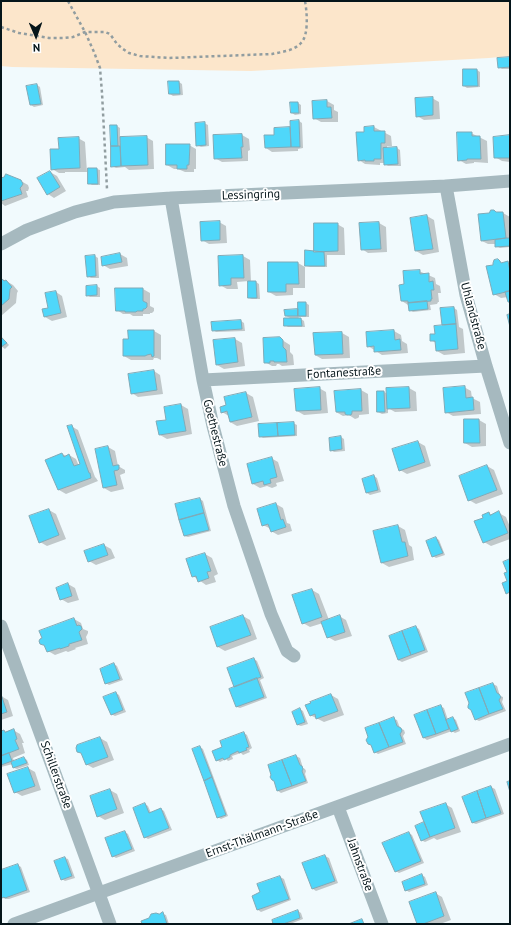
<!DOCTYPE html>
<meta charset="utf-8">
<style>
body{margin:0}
#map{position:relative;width:511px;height:925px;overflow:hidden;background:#f1fafd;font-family:"PT Sans",sans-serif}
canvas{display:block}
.frame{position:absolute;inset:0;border:2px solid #05151a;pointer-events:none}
.north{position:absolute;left:16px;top:16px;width:40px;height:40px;-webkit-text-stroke:3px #fff;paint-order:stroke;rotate:178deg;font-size:11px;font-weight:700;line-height:16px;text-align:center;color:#05151a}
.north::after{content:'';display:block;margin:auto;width:14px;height:18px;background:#05151a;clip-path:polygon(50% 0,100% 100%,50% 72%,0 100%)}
</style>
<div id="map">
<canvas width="511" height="925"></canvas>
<div class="frame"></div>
<div class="north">N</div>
</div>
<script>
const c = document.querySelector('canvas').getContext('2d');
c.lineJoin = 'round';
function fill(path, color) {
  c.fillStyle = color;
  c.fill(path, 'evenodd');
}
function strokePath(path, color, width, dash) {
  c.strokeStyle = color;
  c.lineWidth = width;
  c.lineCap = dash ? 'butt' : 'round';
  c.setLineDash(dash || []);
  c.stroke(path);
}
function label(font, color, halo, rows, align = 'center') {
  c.font = font + ' "PT Sans",sans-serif';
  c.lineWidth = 4;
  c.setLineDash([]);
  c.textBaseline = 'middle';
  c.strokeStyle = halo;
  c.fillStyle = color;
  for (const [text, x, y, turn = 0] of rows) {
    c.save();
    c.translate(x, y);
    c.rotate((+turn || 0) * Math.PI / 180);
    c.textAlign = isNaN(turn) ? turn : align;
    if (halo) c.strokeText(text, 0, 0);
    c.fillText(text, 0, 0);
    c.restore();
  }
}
fill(new Path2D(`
 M1 1H510V56L489 58 251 71 12 67 1 66Z`), '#fce6cb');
fill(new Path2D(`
 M510 58V69H502L499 67Z
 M477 70 480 72V87L467 88 464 86Z
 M179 82 182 84 183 95 173 96 170 94Z
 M37 85 40 87 43 105 34 107 31 105Z
 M432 98 439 102 440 119 424 120 417 116Z
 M327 101 334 105V110L338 112V122H321L314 118Z
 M298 103 301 105V114L295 115 292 113Z
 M299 121 302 123 303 148 298 149V151L272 152 266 148 275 136 290 128 291 129Z
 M204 123 208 125 209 146 201 147 197 145Z
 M117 126 120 128V138L146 137 153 141 154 169 129 170 125 167 116 168 112 166Z
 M374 127 391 136 392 146H387V149L397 148 400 150 401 166H388L385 164V163H380V165L365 164 359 160 365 133Z
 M471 133 487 141 488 163 474 162V163L466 164 459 160Z
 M242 135 249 139 250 150 248 151V161L222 162 215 158 214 136Z
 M510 136V162L502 161 495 157Z
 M78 138 85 142 87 172H65V173H59L52 169Z
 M189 145 196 149V169H194V172H185L178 169H174L167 165Z
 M97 169 100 170V185H92L89 183Z
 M50 172 57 176 66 191 54 198 48 194Z
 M1 179 21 181 28 185 29 188 28 191H26L28 197 5 206 1 203Z
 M498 213H503L510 217V247L500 248 496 246V244H488L482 241Z
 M427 216 434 220 439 252 423 255 416 251Z
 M219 222 226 226 227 243 209 244 202 240Z
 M379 223 386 227 387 252 368 253 362 249Z
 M337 224 344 228 345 255H327V267H310L306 266 315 252Z
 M120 254 127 258 128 266 110 269 103 265Z
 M95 256 98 258 99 278H91L88 276Z
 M243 256 250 260 251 282H256L259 284 260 299H252L249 298V281L237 282 238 289H227L220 285 219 257Z
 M497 260 503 264 508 262 510 264V302H509L508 297 501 298 494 294 495 266Z
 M298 263 305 267V288H293V295L276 296 269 292Z
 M419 271 435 278 436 284 440 286 441 293H438L439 302H438L437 304 430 305 431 310 413 312 410 310 408 305 402 301 405 285Z
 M1 278 13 285 18 291 17 293 16 303 1 316Z
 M97 286 100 288V297H90L87 295Z
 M143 289 150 293V306L154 308V311L152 313H150V314H143V316H133L130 314H123L117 310Z
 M56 292 62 296 67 317 52 321 45 317 49 309Z
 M306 303 309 305V317H298L304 321 305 327H288L285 325 292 319 286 316 299 310Z
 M454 308 457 310 459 327 463 329 465 353 444 355 437 351 436 343 431 340 445 326 443 325 441 309Z
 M241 321 244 323 245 331 216 332 213 330Z
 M154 331 161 335V360L157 358H154L153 360H131L124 356 129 340Z
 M394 331 401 335 402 341 407 344 408 353 382 355 368 346 367 333Z
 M342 333 349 337 350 358 322 359 315 355Z
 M1 336 9 345 5 349 1 346Z
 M279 338 290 345V352L293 355 294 365 282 366 279 364H277L276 366H272L265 362Z
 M235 339 242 343 245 366 224 369 217 365 214 341Z
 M154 371 160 375 163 394 138 397 132 393Z
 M464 387 471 391 472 398 480 402 481 414 453 416 446 412Z
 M319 388 326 392 328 413 304 415 297 411Z
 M409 388 416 392 417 411 395 412 388 408V413L382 414 378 412 384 392 388 394Z
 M361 390 368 394 369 414 359 415V417L358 418 355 419 349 415 343 416 336 412Z
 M246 393 253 397 259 421 237 426 230 422 229 416 222 412 227 406Z
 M181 405 188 409 192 434 167 439 160 435 167 420Z
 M465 420H479L486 424V446L472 447 465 443Z
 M293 423 297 425V436L263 438 260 436Z
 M71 426 78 430 95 477 96 478 98 481 66 494 59 490 62 454 67 456 69 455 76 459 79 466 81 465Z
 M341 437 344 439 345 451 334 452 331 450Z
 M418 442 425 446 431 466 407 474 400 470Z
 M108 447 115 451 118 466 125 470V473L120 475 124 489 111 492 104 488Z
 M271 458 278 462 284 481 276 483 277 486 272 488 267 486 260 488 253 484 248 465Z
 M487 466 494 470 503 494 476 504 469 500Z
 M374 476 377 478 381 492 370 495 367 493 363 480Z
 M200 499 203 501 211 531 188 537 184 536Z
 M276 504 283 508 287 523 290 524 292 531 278 535 271 531V529L263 525Z
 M49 510 56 514 66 539 47 546 40 542Z
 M489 513 492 515 499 513 506 517 510 527V539L491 546 484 542V518Z
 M398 526 405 530 409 545 412 547 414 560 389 567 382 563Z
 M436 538 439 540 445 555 436 558 433 556Z
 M104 545 111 549 115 558 96 565 89 561Z
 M205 554 212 558 218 574 214 576 216 582 206 585 193 576 187 560Z
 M68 584 75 588 79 600 68 603 61 599Z
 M312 590 319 594 329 620 339 616 346 620 352 636 335 641 328 637 323 623 310 627 303 623 293 596Z
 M243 616 250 620 257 639 225 651 218 647Z
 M74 619 81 623 83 629 88 631V633L86 637 88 644 75 648 76 649 68 652 66 651 55 655 48 651 46 646 41 643Z
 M416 627 419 629 428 652 402 662 398 660Z
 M254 659 257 661 264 678 260 680 267 698 240 708 237 707 235 688 228 669Z
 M114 664 117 666 123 680 109 685 106 683Z
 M493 684 497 686 500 696 503 697V699L502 702 506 711 479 721 475 719Z
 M116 693 119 695 126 712 115 716 111 714Z
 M331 695 338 699 344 715 324 722 310 715Z
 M1 696 8 700 13 716 1 720Z
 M440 706 444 708 448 720 453 718 456 720 460 731 455 733 452 731 427 740 424 738Z
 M300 709 303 711 308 724 301 726 298 725Z
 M394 719 397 720 400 728 404 730 405 733 403 736 406 744 378 754 375 752Z
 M13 730 20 734 24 743H22L25 753 13 758 14 761 24 758 27 760 29 765 17 769 14 768 13 764 1 767V732L4 731 6 732Z
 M244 733 247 735 252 748 249 750 250 752 243 755 241 753 232 756 233 759 228 761 226 759 220 762 217 760 224 748Z
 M100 738 107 742 114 760 93 768 86 764 83 754 78 751Z
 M200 747 203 749 228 816 221 819 218 817Z
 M296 756 300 758 303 768 305 769 306 771 305 774 308 783 281 793 278 791 275 781Z
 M28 768 35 772 41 790 22 796 15 792Z
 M491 787 495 789 504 814 476 824 473 823Z
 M110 790 117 794 124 813 105 820 98 816Z
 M145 804 148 806 151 813 161 809 164 811 172 830 148 839 145 837Z
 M445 804 452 808 461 832 437 840 434 838 425 842 421 840 424 823Z
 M125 832 128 834 135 851 116 858 113 856Z
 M409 833 412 835 424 863 399 873 396 871Z
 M325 856 329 858 338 883 316 891 313 889Z
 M65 858 68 859 75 878 65 881 62 879Z
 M18 865 21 867 30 892 9 899H6L3 898 1 892V872Z
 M422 875 425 877 428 885 409 892 406 890Z
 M280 877 284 879 291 900 261 912 258 910 253 896 261 893 258 885Z
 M435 893 442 897 451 920 440 924H418Z
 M298 911 301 913 303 919 290 924H274Z
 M163 914 166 915 169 924H143Z`), '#0003');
const building = new Path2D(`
 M510 57V67L498 68 497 58Z
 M463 69H477L478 86H463Z
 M168 81H179L180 94H169Z
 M37 84 41 104 30 105 26 86Z
 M433 97V115L416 117 415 98Z
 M327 100V107H331L332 118 313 119 312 101Z
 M290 102H298L299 113H291Z
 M299 120 300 147H291L290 121Z
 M205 122 206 145 196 146 195 123Z
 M110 125H117L118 146H111Z
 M374 126V131H385V143H381V159H374V161H365V160L358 161 356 132H364V127Z
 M290 127 291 147 265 148 264 135H274V128Z
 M457 132H472V136H480L481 159H467V160L458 161Z
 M242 134 243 147H241L242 158 214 159 213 135Z
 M510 135V158H494L493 137Z
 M147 136 148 165 121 166 120 137Z
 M79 137 80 168 59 169H58L51 170 50 149H59L58 138Z
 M166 144H190L189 165H187V169H177V165H166Z
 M111 146H120L121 166 111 167Z
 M397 147 398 164 384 165 383 148Z
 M88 168H97L98 184H88Z
 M50 171 60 187 47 195 37 178Z
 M6 174 21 180 23 184 21 187 20 188 22 194 1 201V178L4 177Z
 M491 210H494L496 212H503L506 238 481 241 478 214 489 213Z
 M427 215 433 249 415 251 410 218Z
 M220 221V240L201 241 200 222Z
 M379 222 381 249 361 250 359 223Z
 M314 223H338V251L314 252Z
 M506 238H510V246L495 247V240Z
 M305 250 324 252 325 266H305Z
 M120 253 122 262 102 266 101 257Z
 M95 255 96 276 87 277 85 256Z
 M243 255 244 278H231V285L219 286 218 256Z
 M498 259 500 261 501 263 508 261 510 271V291L493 295 486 266 493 265V263L494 260Z
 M268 262H298L299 284H286V292H268Z
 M420 270V274L429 273V282L433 281 434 290H431L432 299H431V301L408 303V301H401L399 285 404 284 403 271Z
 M1 278 4 281 6 280 12 287 10 289 9 299 1 306Z
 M248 281H256L257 298H248Z
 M97 285V295L86 296V286Z
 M115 288H143V301L147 303V307L145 309H143V311H137L136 312H125V311H116Z
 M56 291 61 313 44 317 42 309 48 308 45 293Z
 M510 291V302H508L505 292Z
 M427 301 428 309 409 311 408 303Z
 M298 302H306V316H298Z
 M454 307 456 324 442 325 440 308Z
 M298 309V316H285L284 310Z
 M510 314V327L507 315Z
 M284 318H301L302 326H284Z
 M241 320 242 329 212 331 211 322Z
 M456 324 458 349 436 351 435 341H430V334H435L434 326Z
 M128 330H154V356L152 357 151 354 147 355 145 356H123V339H128Z
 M394 330 395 340 400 339 401 350 374 352V346L367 347 366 332Z
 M342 332 343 354 315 355 313 333Z
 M1 337 7 343 1 347Z
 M280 337 283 340V347L286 350 287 362H274V361H270V363H264L263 338Z
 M235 338 238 362 216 365 213 340Z
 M154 370 157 390 131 394 128 374Z
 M465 386 466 398 473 397 474 410 445 413 443 388Z
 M320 387 321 410 296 411 294 389Z
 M409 387 410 408 387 409 386 388Z
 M361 389 362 411H352V413L351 415H347L345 414V412H336L334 391Z
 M377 391H384L385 412H377Z
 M246 392 252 417 230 422 227 411 221 413 220 407 226 405 224 397Z
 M181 404 186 431 159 435 156 421 166 420 164 407Z
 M464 419H479L480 443H464Z
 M294 422 295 435 278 436 277 423Z
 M277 423 278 436 259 437 258 424Z
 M72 425 89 473H90L91 478 58 490 45 460 62 453 64 457 69 454 74 466 80 464 67 426Z
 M341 436 342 449 330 451 329 438Z
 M418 441 425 462 399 471 392 449Z
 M108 446 113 466 117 465H119V469L118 470 114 471 117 485 103 488 95 449Z
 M272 457 277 477 270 479 271 483 264 485 263 481 252 484 247 464Z
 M487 465 497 490 468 501 459 476Z
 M374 475 378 490 366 493 362 479Z
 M200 498 204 513 179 520 175 504Z
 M276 503 281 520 283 519 286 527 271 532 268 524 262 526 257 509Z
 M49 509 59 535 39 543 29 516Z
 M499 511 508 533 483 543 474 521 483 518 482 515 489 512 490 515Z
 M204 513 209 530 184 536 179 520Z
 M398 525 402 542H405L408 556 381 563 373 531Z
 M436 537 443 553 432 557 426 541Z
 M104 544 108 555 88 562 84 551Z
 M205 553 211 571 207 572 209 578 198 582 196 576 192 577 186 559Z
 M510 559V592L506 594 502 583 507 581 504 573 507 572 503 562Z
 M68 583 72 596 60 600 56 588Z
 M312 589 322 617 302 624 292 595Z
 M243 615 251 635 217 647 210 627Z
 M340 615 345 632 327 638 321 622Z
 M74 618 77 626 78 625 81 626 82 629 79 632 82 640 69 644V646L60 649V648L47 652 44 645H43L40 644 39 641 40 639 42 638 39 631Z
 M416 626 425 650 411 655 402 631Z
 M402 631 411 655 398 660 389 636Z
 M254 658 261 677 234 687 227 668Z
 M114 663 120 679 105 684 100 669Z
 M257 678 264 697 236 707 229 689Z
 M493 683 497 693 499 694 501 697 499 700 503 709 489 714 479 688Z
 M479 688 489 714 475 720 471 710 468 708V706L469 703 465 693Z
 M116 692 123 710 111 715 103 697Z
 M1 694 7 712 1 714Z
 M331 694 338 711 316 719 315 714 310 716 305 705 311 703 310 702Z
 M441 705 449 729 436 734 427 710Z
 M300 708 305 722 297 725 292 712Z
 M427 710 436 734 423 738 414 715Z
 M394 717 397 726 401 728 402 731 400 734 403 742 389 747 379 723Z
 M453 717 458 729 451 732 446 720Z
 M379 723 389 747 374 753 371 745 368 744 366 740 368 737 365 728Z
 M14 729 17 739 15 740 19 749 1 756V731L4 730 5 732Z
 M244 732 249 747 246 748 247 750 239 753 238 751 230 755V757L224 760 223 758 216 761 212 751 222 747 220 741Z
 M100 737 108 757 86 765 81 753 77 752 76 748 77 745Z
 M200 746 212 777 204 781 192 749Z
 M9 753 12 761 1 765V756Z
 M296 755 300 765 302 766 303 769 302 771 306 781 292 786 282 760Z
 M24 757 27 763 13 768 11 762Z
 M282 760 292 786 277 791 274 781 272 780 270 777 271 775 268 765Z
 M28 767 35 786 14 793 7 774Z
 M212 777 226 815 217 818 204 781Z
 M510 781V792L507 782Z
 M491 786 501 813 486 818 477 791Z
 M110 789 117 809 97 817 90 796Z
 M477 791 486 818 472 823 462 797Z
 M145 803 149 813 161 808 169 828 144 838 133 808Z
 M446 803 455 828 430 837 420 812Z
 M424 822 430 837 421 841 415 826Z
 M125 831 132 849 112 857 105 838Z
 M409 832 421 861 395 872 382 843Z
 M325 855 335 881 312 889 302 863Z
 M65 857 72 876 61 880 54 861Z
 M18 864 27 890 5 898 4 897 2 898 1 895V870Z
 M422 874 425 884 405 891 402 882Z
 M280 876 289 899 257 910 252 896 260 892 257 884Z
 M436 892 444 916 423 924H417L409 902Z
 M298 910 300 918 283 924H273L272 920Z
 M163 912 167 924H142L141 921 149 918 151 914 156 913 159 914Z
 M362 919 364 924H349Z`);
fill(building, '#4fd7fa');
strokePath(building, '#80aab7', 1);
strokePath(new Path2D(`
 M68 1 85 32 94 52 100 68 102 93 107 189
 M1 27 19 33 49 38H63L73 37 85 32H105L110 34 117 44 123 49 129 53 140 56 169 58 272 54C281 52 294 51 301 43 309 35 307 12 305 1`), '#919da0', 2.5, [3, 3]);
strokePath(new Path2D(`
 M446 186 466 295 486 366 510 443
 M171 198 203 380 213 426 234 506 271 614 287 651 294 656
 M1 244 27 230 75 212 114 202 171 198 446 186 510 181
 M203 380 486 366
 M1 626 110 924
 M338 807 382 924
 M14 924 99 893 510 744`), '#a6b9bf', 13);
label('12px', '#05151a', '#fff', [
 ["Lessingring",251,195,-2],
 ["Uhlandstraße",473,316,75],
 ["Fontanestraße",344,373,-3],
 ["Goethestraße",215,433,76],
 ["Schillerstraße",56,775,70],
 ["Ernst-Thälmann-Straße",262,834,-20],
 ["Jahnstraße",360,865,70]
]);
</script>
